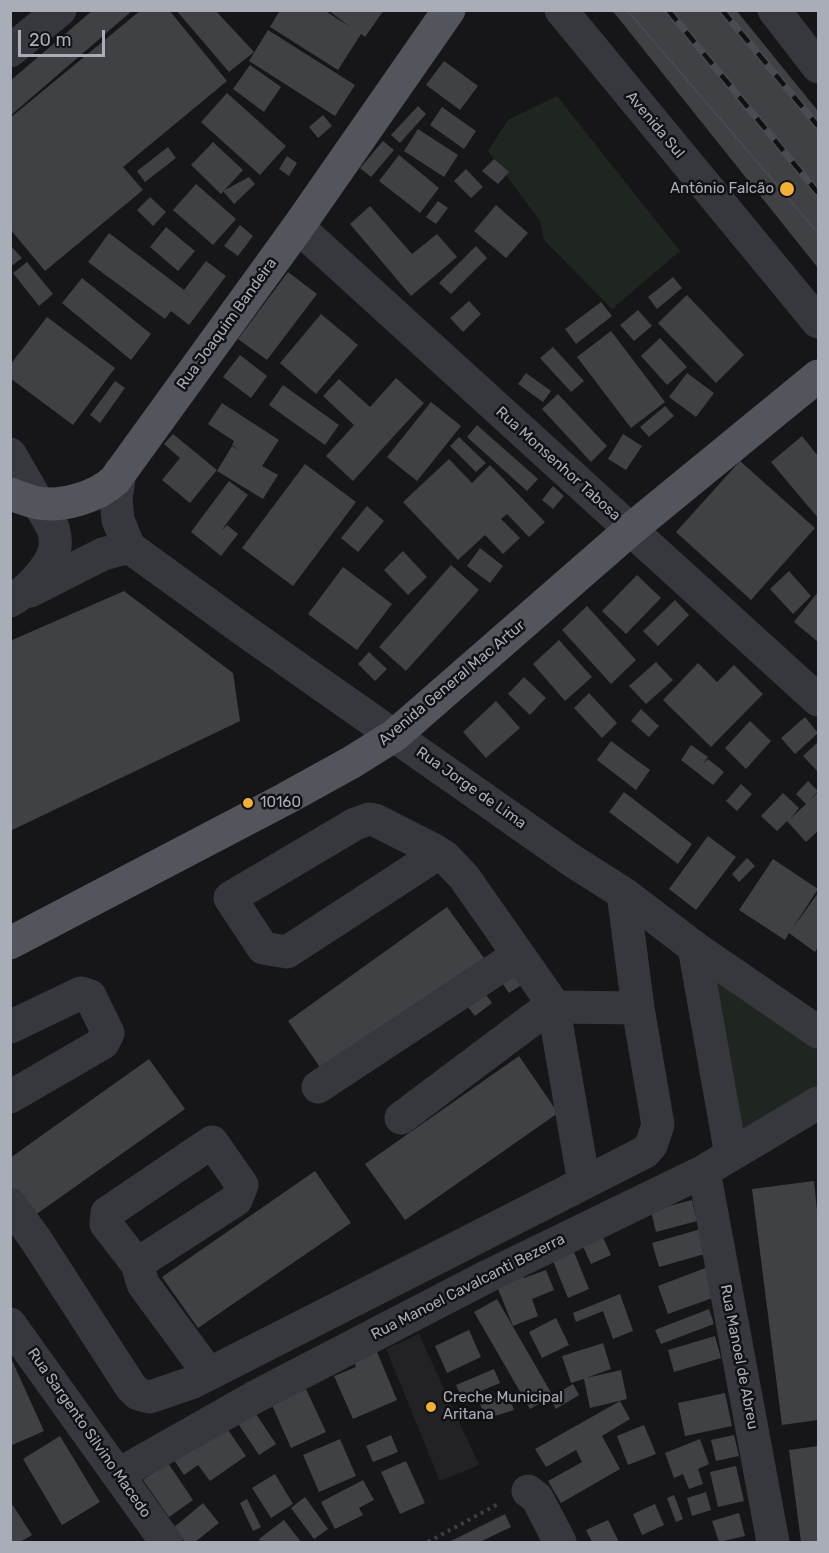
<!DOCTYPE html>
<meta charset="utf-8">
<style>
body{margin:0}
#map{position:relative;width:829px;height:1553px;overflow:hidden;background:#161618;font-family:Rubik,sans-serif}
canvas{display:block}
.frame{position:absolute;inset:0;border:12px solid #a8adb8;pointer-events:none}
.scale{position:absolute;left:18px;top:30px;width:87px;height:27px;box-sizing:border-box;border:3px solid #a8adb8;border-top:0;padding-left:8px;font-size:18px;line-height:21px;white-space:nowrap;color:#a8adb8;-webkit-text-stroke:4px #111113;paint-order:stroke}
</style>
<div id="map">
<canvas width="829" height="1553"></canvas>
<div class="frame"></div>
<div class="scale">20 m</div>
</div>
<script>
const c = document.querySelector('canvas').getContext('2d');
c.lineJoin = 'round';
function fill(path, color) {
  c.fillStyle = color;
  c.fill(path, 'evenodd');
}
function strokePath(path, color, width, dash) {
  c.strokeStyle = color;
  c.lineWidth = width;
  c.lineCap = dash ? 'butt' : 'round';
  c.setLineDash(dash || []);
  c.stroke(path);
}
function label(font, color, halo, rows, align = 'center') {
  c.font = font + ' Rubik,sans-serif';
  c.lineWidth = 5;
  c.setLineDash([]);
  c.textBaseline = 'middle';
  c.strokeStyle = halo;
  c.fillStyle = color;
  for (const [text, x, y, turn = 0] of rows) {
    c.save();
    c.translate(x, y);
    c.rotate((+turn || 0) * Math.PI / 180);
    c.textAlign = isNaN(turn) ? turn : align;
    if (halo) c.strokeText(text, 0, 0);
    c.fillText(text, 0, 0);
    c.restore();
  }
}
fill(new Path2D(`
 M419 1334 479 1465 440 1481 386 1349Z`), '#222225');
fill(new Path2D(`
 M557 96 680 251 612 309 544 240 540 221 488 151 508 120Z
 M716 972 818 1043V1093L735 1143Z`), '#1e261f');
fill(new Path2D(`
 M93 10H133L10 116V81Z
 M141 10H169L227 81 123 167 143 190 45 271 10 229V118Z
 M176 10H215L254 52 229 72Z
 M280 10H324L350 27 328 10H384L365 37 361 34 338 70 270 27Z
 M612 10H736L818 111V268Z
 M268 30 355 85 335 116 249 61Z
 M444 61 478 86 460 110 426 85Z
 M250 65 281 87 264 112 233 89Z
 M227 93 286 146 260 175 201 122Z
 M418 106 426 114 400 143 391 135Z
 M442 107 476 131 464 149 430 125Z
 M323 115 332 126 318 138 309 127Z
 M418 129 458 155 444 177 404 151Z
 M383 141 394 150 371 177 360 168Z
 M213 142 243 170 221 194 191 165Z
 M168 147 176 158 145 182 137 171Z
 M399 155 439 188 420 213 379 181Z
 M287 156 297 163 289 176 279 169Z
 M494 159 509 172 498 184 482 171Z
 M466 169 483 187 471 198 454 181Z
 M249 177 255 184 234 204 223 191Z
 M196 184 236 219 213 245 173 210Z
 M150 197 166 212 153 226 137 210Z
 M438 201 448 208 436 224 426 217Z
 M496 205 528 233 506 258 474 231Z
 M370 206 412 254 437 234 457 257 411 296 350 224Z
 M240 225 253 236 238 256 224 246Z
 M166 227 195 251 178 271 150 247Z
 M109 233 184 290 206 261 226 276 189 325 171 311 165 319 88 262Z
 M10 245 22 258 10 267Z
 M476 246 487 258 451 294 439 283Z
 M27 262 53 294 39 306 13 273Z
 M288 272 317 294 267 360 238 339Z
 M673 277 682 288 657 309 648 297Z
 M82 278 151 334 131 360 62 303Z
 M687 295 744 355 716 383 658 323Z
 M469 301 481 314 463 332 450 318Z
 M601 302 612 316 576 344 565 329Z
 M638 310 652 326 634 341 620 325Z
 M321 314 358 345 316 394 280 363Z
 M47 317 115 368 73 425 10 378V365Z
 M611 331 665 402 631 428 577 357Z
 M660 338 687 367 667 385 641 356Z
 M553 347 584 381 571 392 540 358Z
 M240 355 267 376 251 398 223 377Z
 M526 373 551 391 543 402 518 384Z
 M687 373 714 393 696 417 669 397Z
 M396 378 424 403 353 481 326 456 354 425 323 396 339 379 370 407Z
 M115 381 125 388 100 423 90 415Z
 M283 385 339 425 325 445 269 405Z
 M558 394 607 446 591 462 542 409Z
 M431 402 461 426 417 481 387 457Z
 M222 403 279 440 262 466 278 475 263 499 217 471 232 446 240 451 232 445 234 441 208 424Z
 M665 406 674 416 649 437 640 427Z
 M477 425 538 479 527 491 467 437Z
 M173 434 217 470 190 503 162 480 180 458 164 444Z
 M623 434 642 446 626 470 608 459Z
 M802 436 818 456V518L771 462Z
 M459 437 486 463 476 472 450 446Z
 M449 459 472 483 490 465 545 522 529 537 507 514 501 519 520 538 503 554 485 535 458 560 403 502Z
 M740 461 815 528 751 600 676 532Z
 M305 464 356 502 293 586 242 548Z
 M229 481 248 495 221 531 227 525 238 534 221 556 191 532Z
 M553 486 564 496 553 509 542 500Z
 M367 506 384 521 358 552 341 538Z
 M480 548 503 566 490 583 467 566Z
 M403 551 427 577 408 595 384 570Z
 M451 565 479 590 406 671 379 647Z
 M343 567 392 604 357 650 308 614Z
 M789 571 811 596 793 614 770 589Z
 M637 575 661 598 626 634 602 611Z
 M124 591 233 673 240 721 10 831V641Z
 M818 592V642L794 622Z
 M675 600 689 615 658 646 643 631Z
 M587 606 636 660 611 684 562 630Z
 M559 640 592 677 565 701 533 664Z
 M369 652 387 669 375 681 358 664Z
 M656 662 673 680 646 704 629 686Z
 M698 663 717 682 734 665 763 694 711 747 663 700Z
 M524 677 546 698 530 715 508 694Z
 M589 693 617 723 602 738 574 708Z
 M496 701 520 728 486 758 463 732Z
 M641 709 659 726 649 737 631 721Z
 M805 717 818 733 795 754 781 738Z
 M750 721 771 741 746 769 725 748Z
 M611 741 650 770 636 790 597 760Z
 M818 742V769L817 771 803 756Z
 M691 745 708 757 703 764 708 759 724 772 713 785 681 760Z
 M808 781 818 791 809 801 818 792V831L806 842 787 821 777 831 761 816 783 793 799 808 790 819 806 804 796 794Z
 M741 784 752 794 737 811 726 801Z
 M624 792 692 844 678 864 609 812Z
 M708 836 736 857 696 910 669 889Z
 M747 858 755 866 739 882 732 874Z
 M773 859 818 889 792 929 818 893V947L815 952 789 933 785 940 739 910Z
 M447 907 484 958 324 1073 288 1021Z
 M510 965 523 984 509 993 496 974Z
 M481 988 492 1003 475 1016 464 1002Z
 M519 1056 558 1113 405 1220 365 1164Z
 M149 1059 185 1109 31 1218 10 1188V1158Z
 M315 1171 351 1223 198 1328 162 1277Z
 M814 1181 818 1220V1420L782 1425 752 1189Z
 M692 1200 697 1221 656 1232 651 1211Z
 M701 1229 708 1253 659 1267 652 1243Z
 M602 1235 611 1255 591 1264 582 1244Z
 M574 1252 589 1289 568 1298 553 1261Z
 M518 1263 524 1278 546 1270 554 1290 532 1299 538 1316 513 1326 492 1274Z
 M708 1267 718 1296 668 1314 658 1286Z
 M620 1294 633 1331 613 1339 603 1311 576 1322 573 1313Z
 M497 1299 553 1396 573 1384 579 1395 556 1409 549 1398 530 1409 474 1312Z
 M709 1309 714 1324 661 1344 655 1330Z
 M556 1318 569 1345 542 1358 529 1332Z
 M469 1330 481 1357 447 1373 435 1346Z
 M715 1336 721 1358 674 1372 668 1350Z
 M603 1343 611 1369 586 1378 621 1370 627 1399 590 1408 584 1379 571 1383 562 1356Z
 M375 1347 397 1400 353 1419 334 1376 356 1367 352 1356Z
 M10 1356 44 1431 10 1446Z
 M494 1369 500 1383 462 1399 456 1385Z
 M306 1389 326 1432 291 1448 272 1405Z
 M508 1393 514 1410 485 1419 480 1403Z
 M725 1393 732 1426 685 1436 678 1403Z
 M620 1401 630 1419 602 1436 620 1469 561 1503 548 1481 582 1462 576 1450 546 1467 535 1449Z
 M254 1411 276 1444 259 1455 237 1422Z
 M224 1424 246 1456 210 1481 198 1465 184 1475 174 1460Z
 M644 1425 656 1454 628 1465 617 1436Z
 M391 1435 398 1452 373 1462 366 1446Z
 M734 1435 739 1456 716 1461 711 1440Z
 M60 1436 100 1502 62 1525 23 1459Z
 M340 1439 356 1476 319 1492 303 1455Z
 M700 1439 709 1464 698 1469 703 1484 689 1489 683 1474 674 1478 665 1453Z
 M818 1446V1542H801L789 1450Z
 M406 1461 425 1503 400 1514 381 1472Z
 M168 1463 193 1500 169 1517 143 1480Z
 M736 1466 744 1501 718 1507 710 1472Z
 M275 1474 293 1504 271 1518 252 1488Z
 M363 1480 374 1500 359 1508 363 1515 335 1529 321 1502Z
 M706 1492 711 1510 692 1516 687 1498Z
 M674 1495 683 1519 676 1522 667 1498Z
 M305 1497 328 1529 314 1539 291 1508Z
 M247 1499 261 1527 253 1531 240 1503Z
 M10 1501 32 1535 20 1542H10Z
 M203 1503 219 1523 195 1542H185L173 1528Z
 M655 1504 664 1525 642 1535 633 1514Z
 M739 1513 745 1536 719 1542 712 1521Z
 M505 1514 511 1527 480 1542H449Z
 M284 1520 301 1542H261L259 1539Z
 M608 1520 619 1542H592L586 1530Z`), '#404145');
strokePath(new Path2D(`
 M428 1542 500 1503`), '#3d3f44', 4, [3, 4.5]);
strokePath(new Path2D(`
 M561 10 818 322
 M774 10 818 67
 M10 51 60 10
 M298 227 818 700
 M10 454 53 528C55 534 56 540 55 547 52 566 27 592 10 601
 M120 472 116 498 118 520 129 547 245 631 574 862 623 893 694 947 818 1032
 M30 591 103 554 129 547
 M439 853 287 952 263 948 230 898 355 824 369 819 375 820 434 850 445 857 464 877 553 1004 584 1183
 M694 947 731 1155
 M553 1004 559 1007 638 1008
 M10 1027 81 993 90 996 108 1033 103 1043 10 1097
 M318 1087 518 955
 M401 1118 553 1004
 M704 1171 773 1542
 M10 1204 36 1240 131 1387 138 1394 150 1397 191 1383 645 1152 651 1145 658 1125 638 1008 623 893
 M137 1264 106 1224 107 1213 212 1142 242 1185 236 1200 137 1264 143 1284 209 1374
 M10 1324 166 1542
 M119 1474 253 1398 488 1276 704 1171 818 1103
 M528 1491 537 1498 560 1542`), '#37383d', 33);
strokePath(new Path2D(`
 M10 494C19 497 29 501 38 503 63 507 97 497 115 480L298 227 449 10
 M10 943 285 799 352 762 395 735 630 530 818 376`), '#53555c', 33);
strokePath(new Path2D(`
 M627 10 818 233`), '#4a4c52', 1.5);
const rail = new Path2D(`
 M668 10 818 193
 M722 10 818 126`);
strokePath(rail, '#4a4c52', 7);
strokePath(rail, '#111113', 4.5, [14]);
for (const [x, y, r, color] of [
 [787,189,8,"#f2b134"],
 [248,803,6,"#f2b134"],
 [431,1407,6,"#f2b134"]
]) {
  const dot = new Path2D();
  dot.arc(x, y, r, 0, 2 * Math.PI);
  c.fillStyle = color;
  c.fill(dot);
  strokePath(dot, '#111113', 2);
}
label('15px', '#a8adb8', '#111113', [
 ["Avenida Sul",655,125,50],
 ["Rua Joaquim Bandeira",227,324,-54],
 ["Rua Monsenhor Tabosa",558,464,42],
 ["Avenida General Mac Artur",452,683,-40],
 ["Rua Jorge de Lima",471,788,35],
 ["Rua Manoel Cavalcanti Bezerra",468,1287,-27],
 ["Rua Manoel de Abreu",739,1357,79],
 ["Rua Sargento Silvino Macedo",89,1433,55]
]);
label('15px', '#a8adb8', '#111113', [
 ["Antônio Falcão",774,189,"right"],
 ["10160",260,803],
 ["Creche Municipal",443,1398],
 ["Aritana",443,1415]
], 'left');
</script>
